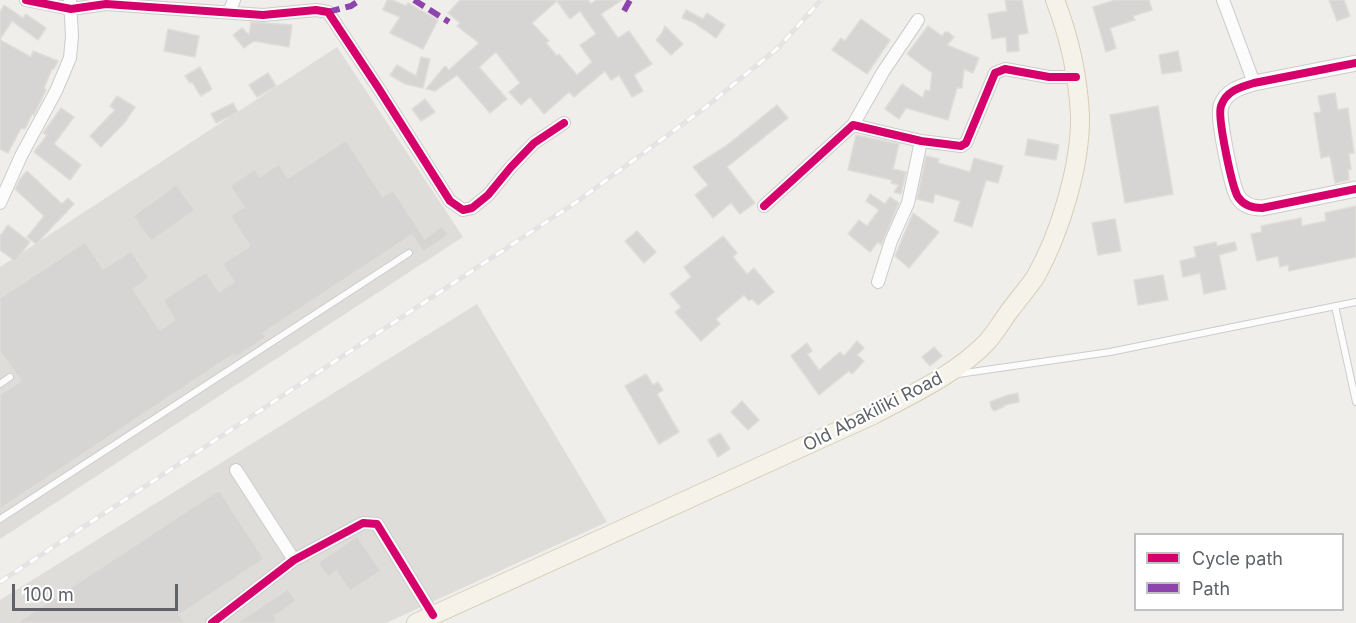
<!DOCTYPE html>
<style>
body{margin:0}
#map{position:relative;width:1356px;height:623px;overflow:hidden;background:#efeeea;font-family:Inter,sans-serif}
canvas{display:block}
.legend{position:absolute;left:1134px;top:533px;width:210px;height:78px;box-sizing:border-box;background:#fff;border:2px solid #bfc1c3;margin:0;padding:8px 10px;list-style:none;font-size:18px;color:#5f6368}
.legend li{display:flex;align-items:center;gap:12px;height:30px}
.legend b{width:30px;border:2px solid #bfc1c3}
.scale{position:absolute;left:12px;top:584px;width:166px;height:27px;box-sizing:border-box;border:3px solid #5f6368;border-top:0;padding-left:8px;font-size:18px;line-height:21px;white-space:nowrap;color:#5f6368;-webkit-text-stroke:4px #fff;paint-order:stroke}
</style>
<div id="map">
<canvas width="1356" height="623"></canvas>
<ul class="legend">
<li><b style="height:8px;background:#d6006c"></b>Cycle path</li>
<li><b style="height:8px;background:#8e44ad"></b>Path</li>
</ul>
<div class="scale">100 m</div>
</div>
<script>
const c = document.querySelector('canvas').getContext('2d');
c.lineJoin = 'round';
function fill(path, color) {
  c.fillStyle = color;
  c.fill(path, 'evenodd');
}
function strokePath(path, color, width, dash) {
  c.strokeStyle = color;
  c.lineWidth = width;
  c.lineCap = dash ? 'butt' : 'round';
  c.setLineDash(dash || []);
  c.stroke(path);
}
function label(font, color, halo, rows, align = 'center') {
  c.font = font + ' Inter,sans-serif';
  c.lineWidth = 4.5;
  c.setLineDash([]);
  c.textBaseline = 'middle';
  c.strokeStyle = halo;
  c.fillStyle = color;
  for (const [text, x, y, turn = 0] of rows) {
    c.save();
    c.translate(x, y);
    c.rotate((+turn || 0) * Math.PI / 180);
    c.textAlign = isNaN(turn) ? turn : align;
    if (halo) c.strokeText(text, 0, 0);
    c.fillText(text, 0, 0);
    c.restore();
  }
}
fill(new Path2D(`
 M337 47 463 237 0 539V267Z
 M477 304 607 522 386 623H0V600Z`), '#dfddda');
const building = new Path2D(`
 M387 0H392L406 6 408 3 438 20 423 49 390 33 400 17 383 10Z
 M460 0H588L591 4 596 0H622L601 14 618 38 629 31 652 64 634 75 643 91 632 97 619 75 611 80 605 71 574 97 569 92 544 114 530 97 521 105 509 92 520 83 496 52 479 67 507 99 490 113 457 75 435 91 426 89 445 66 449 70 479 43 457 26 460 23 448 13ZM557 1 570 19 580 11 596 34 580 45 592 62 577 75 559 54 557 56 546 43 549 41 532 23Z
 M1005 0H1022L1028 33 1018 35 1019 51 1007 52 1006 37 992 39 988 14 1007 11Z
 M1115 0H1149L1152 10 1133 16 1135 20 1110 28 1116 48 1106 52 1093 7Z
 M1329 0H1344L1350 16 1337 21Z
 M4 5 23 18 26 14 46 28 38 40 12 21 0 39V12Z
 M686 10 703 19 707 13 725 25 716 38 693 22 682 18Z
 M861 19 890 40 867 74 832 50 841 38 845 41Z
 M251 22 292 25 289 47 254 41 244 48 233 35 242 28 249 35Z
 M665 26 683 44 671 55 656 40 662 33Z
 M928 26 942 36 945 32H948L954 37 947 45 979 58 973 73 964 69 962 88H957L948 120 906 108 899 119 885 109 902 84 923 98 925 90 930 91 932 73 907 54Z
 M168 29 199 36 195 57 164 51Z
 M0 40 31 57 33 51 58 61 54 69H52L44 88 46 90 34 115 32 114 25 129 21 128 8 153 0 149Z
 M1178 51 1182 71 1162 74 1159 55Z
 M421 57 430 59 423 88 405 84 390 75 397 65 416 76Z
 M200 67 212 89 201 96 192 82 190 83 185 76Z
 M268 73 276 86 257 97 249 85Z
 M1335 93 1338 110 1348 108 1354 153 1349 154 1351 169 1348 170 1349 180 1335 183 1330 156 1321 158 1314 113 1321 112 1318 96Z
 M117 96 135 107 125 122 101 147 90 136 115 110 110 106Z
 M425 99 435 112 421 121 412 109Z
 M233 103 238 112 216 123 211 114Z
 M777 105 788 118 727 167 755 203 740 214 731 203 713 218 695 195 708 185 693 167 726 146Z
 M1158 106 1173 194 1125 203 1110 115Z
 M61 108 74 117 54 144 81 165 70 180 34 152 47 135 43 133Z
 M856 135 899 144 893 169 906 172 901 194 894 192 899 185 891 183 892 180 848 170Z
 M1028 139 1059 145 1056 160 1025 155Z
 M346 140 383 197 393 190 425 239 442 226 448 235 423 252 412 235 263 333 266 337 236 357 234 354 0 509V395L21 381 0 351V298L85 242 103 269 131 251 149 278 133 289 160 330 175 320 163 300 206 272 219 292 234 282 222 264 250 246 230 216 244 207 230 186 255 169 260 177 279 164 288 178Z
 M926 156 939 159 938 163 970 172 974 158 1003 166 998 183 986 180 972 227 954 221 960 201 935 194 933 203 917 199Z
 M27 171 62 204 68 198 74 204 36 244 27 237 44 216 15 189 20 179Z
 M176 185 195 210 151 241 133 216Z
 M870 194 885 204 890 197 899 203 881 245 878 242 870 252 848 234 859 220 867 226 879 210 866 201Z
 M1356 206V257L1289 271 1288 265 1280 267 1278 256 1257 261 1251 234 1262 232 1261 226 1301 218 1302 226 1326 221 1325 213Z
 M913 213 939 232 909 268 895 256Z
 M1115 219 1121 251 1098 255 1092 223Z
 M8 225 30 242 15 261 0 250V236Z
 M637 231 656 252 644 263 625 241Z
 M723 236 737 253 733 257 747 274 754 268 774 292 758 305 752 299 749 301 744 295 716 319 720 324 701 341 675 312 681 307 670 294 691 277 684 267Z
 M1216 242 1217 246 1235 242 1237 250 1219 255 1226 289 1204 294 1200 273 1183 277 1180 261 1196 257 1194 247Z
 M1163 275 1168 300 1138 305 1134 280Z
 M857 341 864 348 857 355 864 361 852 374 849 371 819 395 791 356 807 343 812 351 807 354 819 370 840 352 844 356Z
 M934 347 942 356 930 366 922 357Z
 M646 374 653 385 658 382 663 390 657 394 679 432 659 444 625 386Z
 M1018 393 1019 402 1004 405 1005 406 994 411 991 407 990 402 1008 395Z
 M742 401 759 420 748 430 731 412Z
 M720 433 730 449 718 457 708 440Z
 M219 490 264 559 179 615 185 623H17Z
 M357 536 381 571 350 591 336 571 328 577 318 563Z
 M288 589 296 601 274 616 277 620 273 623H237Z`);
fill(building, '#d6d5d3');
strokePath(building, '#deddd9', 1.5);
const service = new Path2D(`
 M1335 306 1356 402
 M958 374 1110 352 1356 302
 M0 384 10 377
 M0 519 409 253`);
const minor = new Path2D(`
 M26 0 71 9 106 4 263 15 316 10 328 12 379 89 450 201 463 210 472 208 488 195 511 167 534 143 564 123
 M1223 0 1254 83
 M229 12 234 0
 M853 125 883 72 918 20
 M0 203 21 156 56 91 70 58 72 36 70 0
 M764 206 853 125 921 141 961 146 966 143 995 73 1005 69 1049 77H1076
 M878 282 891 241 908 203 921 141
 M236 470 294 560
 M212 623 294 560 363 523 377 524 433 615`);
const tertiary = new Path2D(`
 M1356 63 1254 83C1240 87 1226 91 1221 106 1217 117 1232 187 1238 197 1244 206 1253 208 1262 208L1356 189`);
const primary = new Path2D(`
 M416 623 873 415C912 394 955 375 987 342 996 332 1003 319 1011 309 1019 298 1029 287 1036 276 1060 233 1081 165 1080 115 1078 77 1069 36 1055 0`);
strokePath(service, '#cbcccc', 8);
strokePath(minor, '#cbcccc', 14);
strokePath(tertiary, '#cbcccc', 17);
strokePath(primary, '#d7ceb8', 20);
strokePath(service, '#fdfcfc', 6);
strokePath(minor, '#fdfcfc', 12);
strokePath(tertiary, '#fdfcfc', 15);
strokePath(primary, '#f4f2e9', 18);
const rail = new Path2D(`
 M0 582 575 203 706 107 779 47 821 0`);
strokePath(rail, '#e4e4e4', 5);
strokePath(rail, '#fff', 3, [9]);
strokePath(new Path2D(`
 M414 0 449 22
 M624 11 630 0
 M328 12 351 6 360 0`), '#8e44ad', 6, [12, 6]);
strokePath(new Path2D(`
 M26 0 71 9 106 4 263 15 316 10 328 12 379 89 450 201 463 210 472 208 488 195 511 167 534 143 564 123
 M1356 63 1254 83C1240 87 1226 91 1221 106 1217 117 1232 187 1238 197 1244 206 1253 208 1262 208L1356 189
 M764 206 853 125 921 141 961 146 966 143 995 73 1005 69 1049 77H1076
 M212 623 294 560 363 523 377 524 433 615`), '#d6006c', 8);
label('18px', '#5f6368', '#fff', [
 ["Old Abakiliki Road",873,412,-27]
]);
</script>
